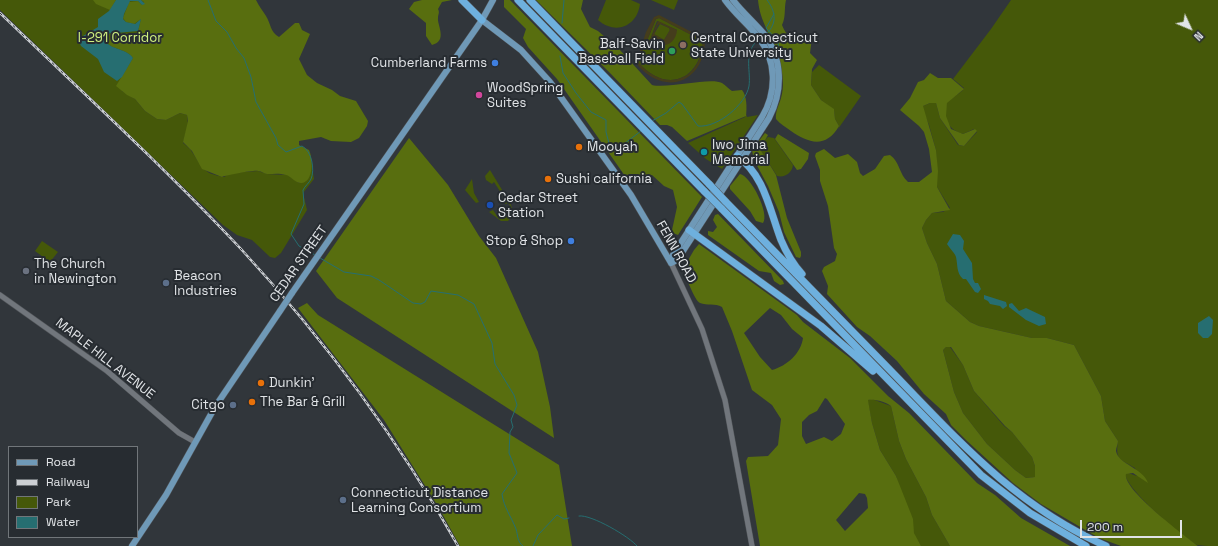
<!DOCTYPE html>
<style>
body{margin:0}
#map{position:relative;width:1218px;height:546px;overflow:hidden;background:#31363b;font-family:"Space Grotesk",sans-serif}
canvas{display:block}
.legend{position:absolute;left:8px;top:446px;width:130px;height:92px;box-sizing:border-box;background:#272c31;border:1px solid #71767a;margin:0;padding:5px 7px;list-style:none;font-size:12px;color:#e1e4e7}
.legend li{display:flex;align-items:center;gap:8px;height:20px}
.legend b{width:20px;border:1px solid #71767a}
.north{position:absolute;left:1170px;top:8px;width:40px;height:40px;-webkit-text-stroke:3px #272c31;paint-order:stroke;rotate:134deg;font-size:11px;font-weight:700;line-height:16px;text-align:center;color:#e1e4e7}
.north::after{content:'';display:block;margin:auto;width:14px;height:18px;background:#e1e4e7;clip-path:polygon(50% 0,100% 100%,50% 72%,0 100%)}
.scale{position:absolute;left:1080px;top:520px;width:102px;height:18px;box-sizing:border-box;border:2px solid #e1e4e7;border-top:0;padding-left:5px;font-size:12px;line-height:14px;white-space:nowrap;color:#e1e4e7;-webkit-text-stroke:3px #272c31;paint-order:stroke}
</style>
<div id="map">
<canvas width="1218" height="546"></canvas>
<ul class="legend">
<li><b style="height:5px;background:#6f99b7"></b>Road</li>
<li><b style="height:5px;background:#cccfd3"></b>Railway</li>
<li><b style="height:11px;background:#455809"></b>Park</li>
<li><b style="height:11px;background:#266e71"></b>Water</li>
</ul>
<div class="north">N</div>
<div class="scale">200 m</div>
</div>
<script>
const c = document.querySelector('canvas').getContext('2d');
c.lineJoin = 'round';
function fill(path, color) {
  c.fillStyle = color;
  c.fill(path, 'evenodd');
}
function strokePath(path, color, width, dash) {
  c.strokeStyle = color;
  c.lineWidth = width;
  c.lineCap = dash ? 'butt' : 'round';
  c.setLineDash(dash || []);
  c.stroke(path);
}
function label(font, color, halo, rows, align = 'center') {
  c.font = font + ' "Space Grotesk",sans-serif';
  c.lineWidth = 4;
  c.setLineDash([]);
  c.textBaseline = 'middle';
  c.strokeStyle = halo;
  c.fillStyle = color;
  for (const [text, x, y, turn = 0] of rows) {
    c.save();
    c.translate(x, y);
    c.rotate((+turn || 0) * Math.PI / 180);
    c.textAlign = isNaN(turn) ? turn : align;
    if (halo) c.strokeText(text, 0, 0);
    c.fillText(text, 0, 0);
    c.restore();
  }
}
fill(new Path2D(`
 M0 0H210L122 91 135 99 145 111 157 119 166 120 180 113 187 115 188 124 183 143C186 146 190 148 192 152 203 168 202 173 224 177L231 173 258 171 267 174 288 175 299 183C312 175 311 174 311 160L314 179 303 193 307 210 281 253 275 258 270 257 252 240 237 235 223 225 0 10Z
 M606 0H631L640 4C637 27 615 35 598 20Z
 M651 0H678L674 10Z
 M1011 0H1218V546C1212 546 1202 546 1197 545 1182 537 1127 490 1125 474L1128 473 1137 476 1135 468C1120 459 1115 460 1118 441L1105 421 1101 396 1074 345 1047 338H1032L979 326 970 322 946 301 937 264 927 243 922 228 926 220 932 213 943 212 950 208 937 187 936 150 929 125 922 108 923 106 930 103H936L940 118 958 145 964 146 977 132 974 129 963 134C947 129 943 118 947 102L962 91 964 88 953 79 991 29Z
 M659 18 703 41C700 81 665 94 638 62L656 19ZM657 21 677 30 660 46 650 40Z
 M660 24 669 28 670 30 664 40 654 34Z
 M819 65 861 96 838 129 839 126 835 119 834 110 821 100 811 85 812 72Z
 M746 114 747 117 758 115 722 169 706 159 688 143 745 117Z
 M768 137 774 138 793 165C792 173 785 178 777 176L760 149 761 144Z
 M490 170 507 198 505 199 494 182 492 184 486 180 485 176Z
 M472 179 474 193 479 202 476 203 465 190Z
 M508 200C513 207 515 214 508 221H501L489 212 493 210 499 219 509 212 508 209 511 207 508 203 505 204 504 202Z
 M42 241 58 252 50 262 35 251Z
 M946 347H950L963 365 974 391 1004 426 1012 432 1032 457 1035 466V477L1026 478 1015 470 987 444 963 413 954 392 943 350Z
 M872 399 891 406 899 441 906 459 926 497 932 515 950 546H921L915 537 896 476 880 450 872 423 868 402V400Z`), '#455809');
fill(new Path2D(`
 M93 0H116L110 10 96 4Z
 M141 0H256C259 6 262 10 266 16 271 24 270 32 279 37L295 23H299L302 30 310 34 299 59 307 75 317 83 332 90 340 96 356 101 368 121 367 126 359 138 351 142 331 141 321 137 299 141V145L309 150C313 158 314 181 302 183 296 184 291 176 286 175 279 173 274 174 267 174 264 174 262 171 258 171 254 170 227 175 222 177L202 169 192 151 183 142 188 121 187 115 180 113 166 120 157 119 145 111 135 99 127 95 116 86 133 58C126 47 107 51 103 36L105 34 136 33 138 31 141 19 134 24 126 22 123 18 129 2 138 1 142 5 144 2Z
 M422 0H452L442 2 438 9C440 13 438 14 438 18 437 25 448 41 432 45L426 36V23L409 9 414 2Z
 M504 0H510L702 197 678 235 673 233 672 230 677 207 673 190 664 186 652 175 640 180 632 181 625 176 557 79 528 47 523 38 526 29 504 7Z
 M536 0H583L581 9 590 27 598 31 619 49 652 85C669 89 710 77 722 83 725 85 729 89 732 91L742 90C747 96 747 108 746 116L687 141 672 127 667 125H660L611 74Z
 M758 0H786C784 9 786 17 782 25 785 33 789 37 796 40L804 35 812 38 810 53 817 60 812 69 811 85 821 100 834 109 835 119 839 126C826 149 808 143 791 131 786 127 780 124 776 119 775 112 779 105 781 98 784 88 783 78 781 67 777 43 760 25 758 0Z
 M930 73 938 78H951L964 89 947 103 946 116 951 129 963 134 975 129 977 131 964 146 959 145 940 118 936 103H930L923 106 936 150 938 171 937 187 950 210 932 213 926 220 922 228 927 243 937 264 946 301 970 322 979 326 1032 338H1047L1074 345 1101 396 1105 421 1118 441C1118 444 1116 448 1116 451 1118 464 1143 468 1148 483L1133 473 1126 474C1122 489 1185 536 1198 546H1121L1099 538 1041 504 1013 483 967 441 951 425 946 414 924 394 897 361 870 336 857 327 827 294 828 286 822 271 824 267 835 261 837 254 834 248 828 206 820 181V170L815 156 816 153 824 149 835 158 848 154 857 162 860 173 863 176 875 169 884 156 890 155C900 162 899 174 908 182H919L932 172 929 149 924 132 919 126 900 110 910 98 918 82 924 80ZM946 347H951L963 365 974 391 1005 426 1012 432 1032 457 1035 466V477L1026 478 1015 470 987 444 963 413 954 392 943 350Z
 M765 133 768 135 760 149 776 175 787 218 801 252V256L800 258 796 257 784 232 779 212 768 186 754 160 752 150Z
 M778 134 809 153 808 159 801 169 797 170 775 139Z
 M409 138 448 185 479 236 496 258 538 352 550 407 554 438 337 298 316 271Z
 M740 174C751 176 770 214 763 223L756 221 750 211 730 189V186Z
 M718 214 783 281 784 284 780 285 774 281 771 273 759 271 708 235V231L713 232 717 227 713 220 715 215Z
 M699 244 797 315 803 322 850 358 888 396 909 413 977 483 995 495 1021 518 1070 546H950L932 515 926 497 906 459 899 441 891 406C886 402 875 399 868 400L872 423 880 450 896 476 913 519 914 533 921 546H760L746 461 748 457 768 456 778 445 781 419 772 405 752 390 732 331 722 307C715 303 707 306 700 303 695 301 685 275 683 269L694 250ZM770 308 781 315 792 329 803 338C801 353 787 366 772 370L760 357 744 333ZM825 398 827 399 845 424 841 434 832 441 824 437 806 444 802 436V422L809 415 817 411ZM859 493 865 494 867 498 868 508 845 531 836 520Z
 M307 303 318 315 559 465 572 546H460L439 508 384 420 298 308Z`), '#586e0f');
fill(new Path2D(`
 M659 15 705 39C705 83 664 98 636 63L646 32 654 17ZM659 18 703 41C701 81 665 94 638 62L656 19Z
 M658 21 677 30C676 45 660 51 650 40ZM661 24 669 28 670 30 664 40 654 34 658 25Z`), '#453d1c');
fill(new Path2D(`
 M116 0H141L145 4 142 5 138 1H130L124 14 123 19 126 22 135 24 141 19 138 31 105 34 103 36C107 51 126 47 133 58L122 77 117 81 104 72 98 59 81 46 78 39 98 27V19L109 11Z
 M953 234 960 235 964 241 963 249 972 263 973 279 975 283H978L981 289 978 293 975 292 966 279H963C956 272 958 266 956 257 955 253 950 249 947 244Z
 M984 295 1006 302 1007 306 1003 309 1000 306 990 304 988 301 984 299Z
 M1012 303 1019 311 1026 308 1045 317 1046 324 1039 326 1026 320 1009 307V304Z
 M1209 316 1213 320 1212 334 1208 338H1203L1198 333V323Z`), '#266e71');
strokePath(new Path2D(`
 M208 0 216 21 227 32 236 48 244 58 251 77 256 102 276 138 278 145 286 152 302 146C312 151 315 170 311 179 309 183 305 186 303 190L304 204 291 234 299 246 315 255
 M774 14 766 28 777 40 782 57
 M562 23 564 0
 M767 33C778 23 775 10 767 0
 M560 56 563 73 576 93 591 112 606 120V132L610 147H620L641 131
 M652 121 666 113 679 102 682 104 698 126C718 128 746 104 749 86 751 72 744 55 755 43
 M320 258 344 272 371 276 379 280 413 303 421 304 425 302 431 291 458 295 474 304 492 343 495 364 514 395 517 405 511 420 513 427 510 432 509 453 517 473 502 494C504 508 511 516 516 529 518 535 517 542 523 546
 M579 516C591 514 630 537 637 546
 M533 546 538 535 557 515 564 519 569 518`), '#266e71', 1);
const minor = new Path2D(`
 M671 263 702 329 725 400 752 546
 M0 295 107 371 179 433 195 442`);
const major = new Path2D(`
 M482 20 521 50 550 82 631 195 671 263
 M671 263 677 260 683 251 769 118C783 91 783 59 764 34 754 22 742 12 733 0
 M671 263 673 255 762 117C777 92 777 60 758 37 748 24 735 14 725 0
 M292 293 482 20 493 0
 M132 546 166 495 215 407 280 311`);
const highway = new Path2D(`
 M462 0 482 20
 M518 0 705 192
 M530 0 710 185
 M737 156C764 174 770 211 781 240 786 252 793 264 802 274
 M725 201C780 257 835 314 890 370 958 440 1014 505 1106 546
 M721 208 981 475 1030 513 1086 546
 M689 230 821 326 873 371`);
strokePath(minor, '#515559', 6);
strokePath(major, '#515559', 7);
strokePath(highway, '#515559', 8);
strokePath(minor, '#71767c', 5);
strokePath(major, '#6f99b7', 6);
strokePath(highway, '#6eb0de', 7);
const rail = new Path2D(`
 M0 13C81 91 164 167 241 249 324 339 398 439 458 546`);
strokePath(rail, '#cccfd3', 2.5);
strokePath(rail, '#272c31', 1, [3]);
const majorBridge = new Path2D(`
 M280 311 292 293`);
const highwayBridge = new Path2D(`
 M710 185 725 201
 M705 192 721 208`);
strokePath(majorBridge, '#515559', 7, []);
strokePath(highwayBridge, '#515559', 8, []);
strokePath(majorBridge, '#6f99b7', 6);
strokePath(highwayBridge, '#6eb0de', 7);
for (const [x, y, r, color] of [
 [683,45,4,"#8d6e63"],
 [672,51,4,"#2e9e5b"],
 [495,63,4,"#3f7fe0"],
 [479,95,4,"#d1479c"],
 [579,147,4,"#e8710a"],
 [704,152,4,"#0f9aa8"],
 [548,179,4,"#e8710a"],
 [490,205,4,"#1a4fb4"],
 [571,241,4,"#3f7fe0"],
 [26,271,4,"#6b7280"],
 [166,283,4,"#5c6f8a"],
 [261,383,4,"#e8710a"],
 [252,402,4,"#e8710a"],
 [233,405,4,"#5c6f8a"],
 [343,500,4,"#5c6f8a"]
]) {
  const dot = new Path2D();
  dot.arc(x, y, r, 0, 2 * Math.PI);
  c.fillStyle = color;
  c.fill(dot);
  strokePath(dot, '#272c31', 1.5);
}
label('13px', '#d1f280', '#272c31', [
 ["I-291 Corridor",120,38]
]);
label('13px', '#e1e4e7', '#272c31', [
 ["Central Connecticut",691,38],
 ["State University",691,53],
 ["Balf-Savin",664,44,"right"],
 ["Baseball Field",664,59,"right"],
 ["Cumberland Farms",487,63,"right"],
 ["WoodSpring",487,88],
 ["Suites",487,103],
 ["Iwo Jima",712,145],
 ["Memorial",712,160],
 ["Mooyah",587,147],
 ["Sushi california",556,179],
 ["Cedar Street",498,198],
 ["Station",498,213],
 ["Stop & Shop",563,241,"right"],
 ["The Church",34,264],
 ["in Newington",34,279],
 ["Beacon",174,276],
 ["Industries",174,291],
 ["Dunkin'",269,383],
 ["The Bar & Grill",260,402],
 ["Citgo",225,405,"right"],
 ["Connecticut Distance",351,493],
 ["Learning Consortium",351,508]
], 'left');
label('13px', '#e1e4e7', '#272c31', [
 ["FENN ROAD",676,252,61],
 ["CEDAR STREET",299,264,-55],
 ["MAPLE HILL AVENUE",105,359,38]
]);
</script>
